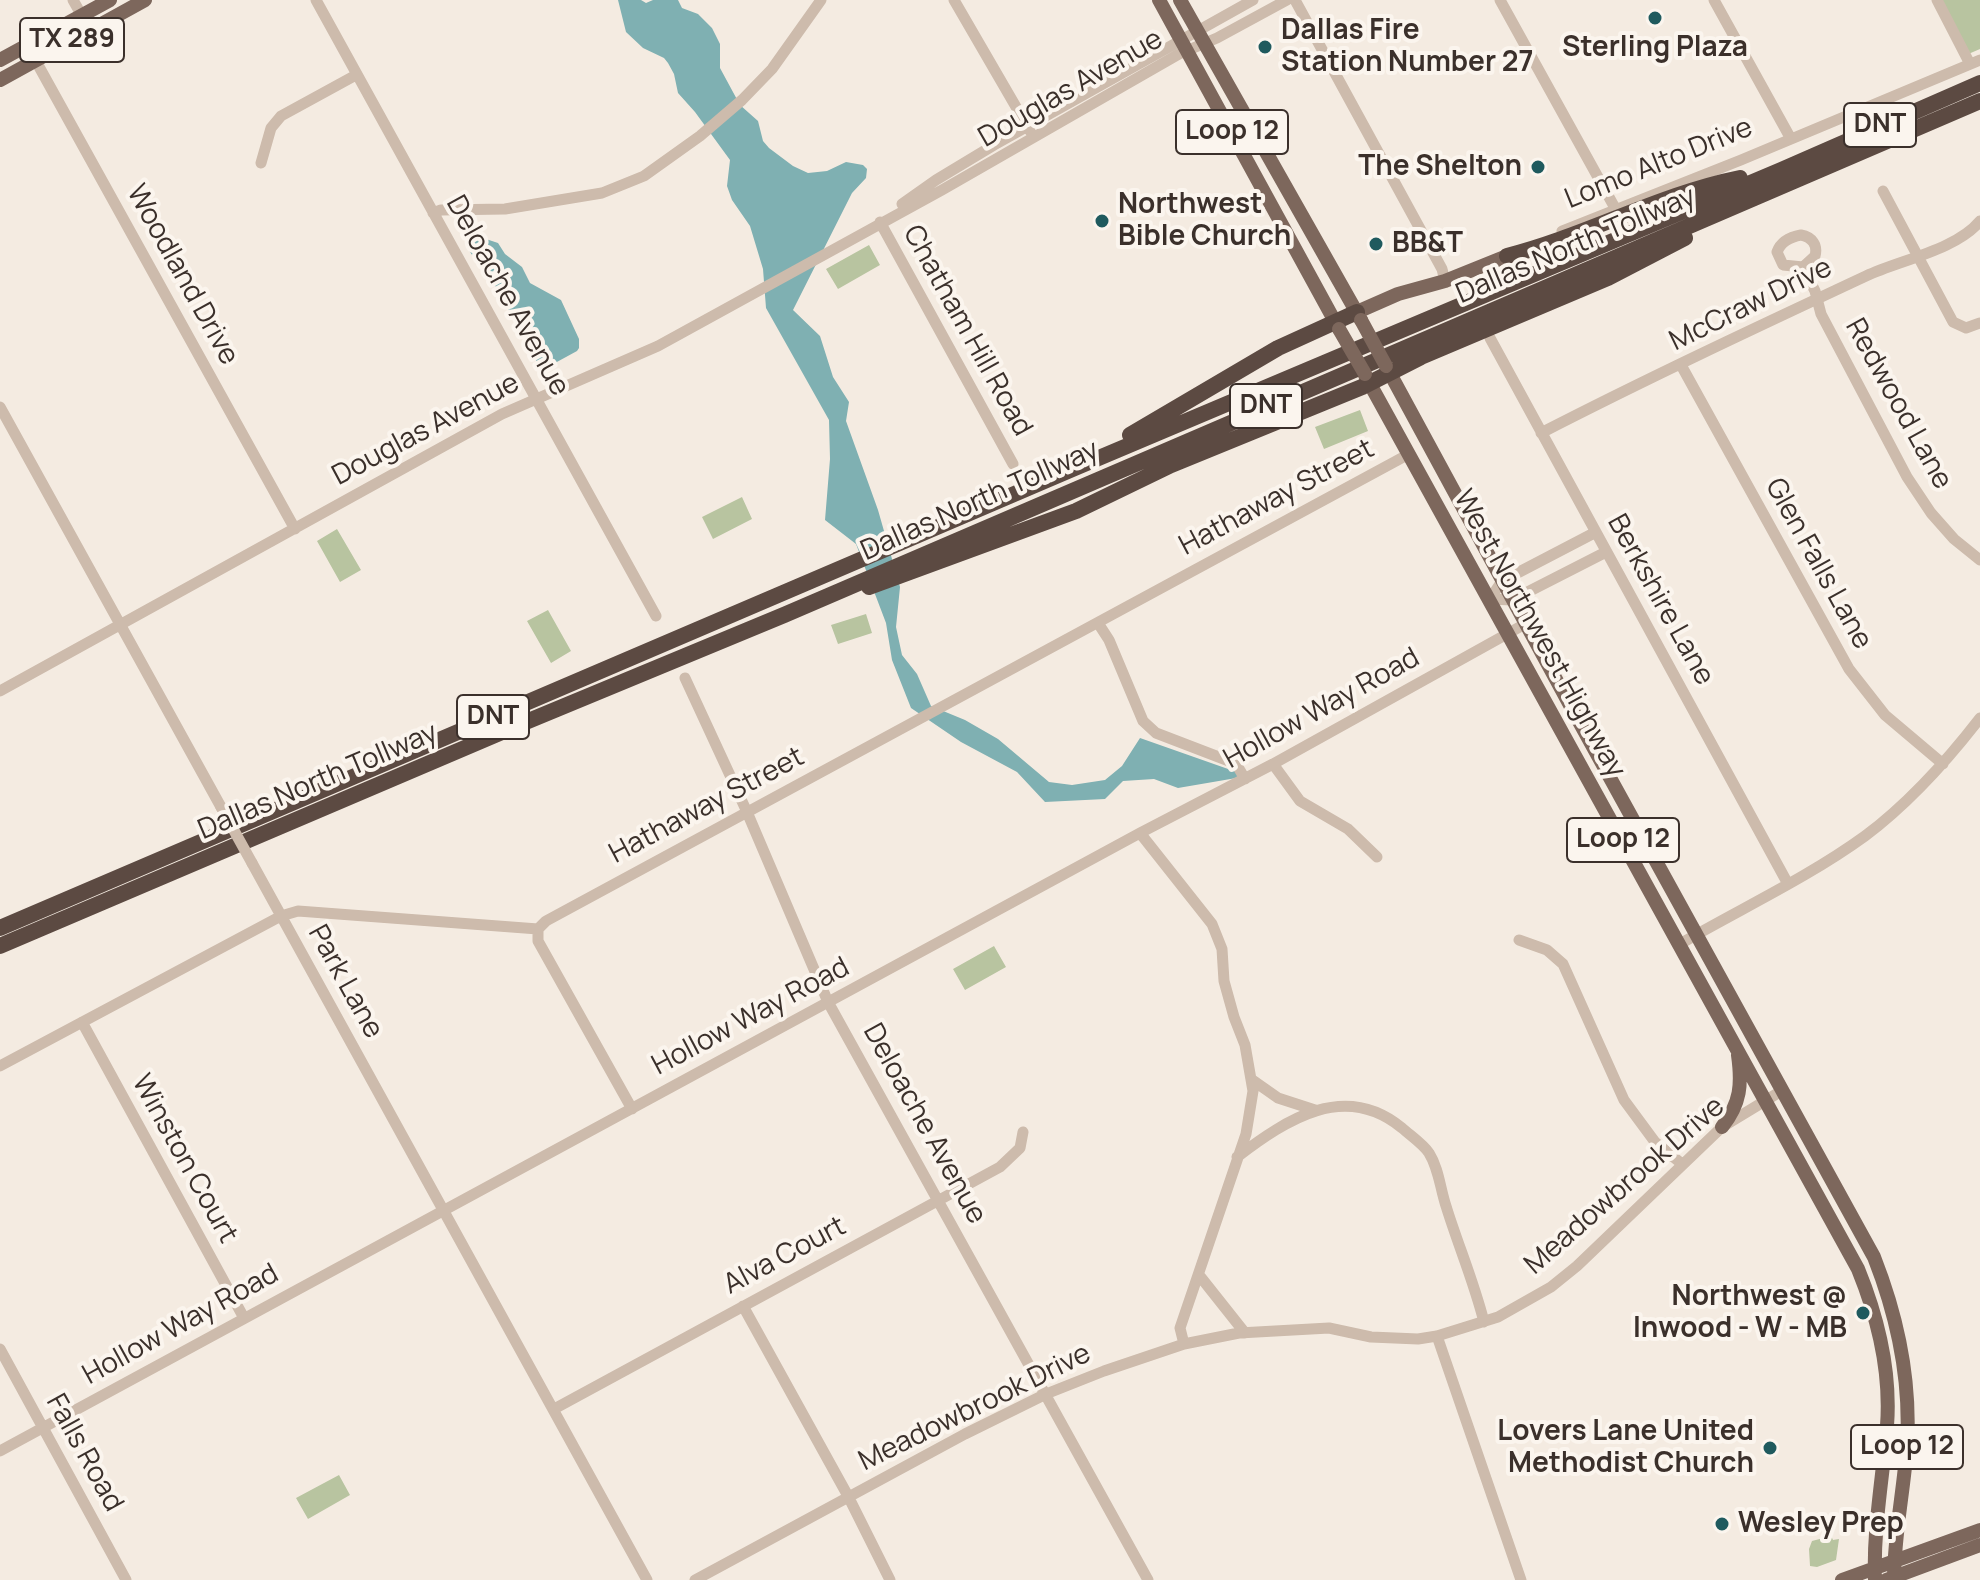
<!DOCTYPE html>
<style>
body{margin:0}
canvas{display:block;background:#f4ebe1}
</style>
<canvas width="1980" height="1580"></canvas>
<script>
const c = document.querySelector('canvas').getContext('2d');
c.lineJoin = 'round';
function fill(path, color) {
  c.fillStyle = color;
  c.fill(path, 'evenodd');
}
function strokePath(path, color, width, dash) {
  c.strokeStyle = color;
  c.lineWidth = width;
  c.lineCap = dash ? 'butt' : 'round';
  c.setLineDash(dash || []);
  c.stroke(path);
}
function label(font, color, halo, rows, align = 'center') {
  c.font = font + ' Manrope,sans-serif';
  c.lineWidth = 8;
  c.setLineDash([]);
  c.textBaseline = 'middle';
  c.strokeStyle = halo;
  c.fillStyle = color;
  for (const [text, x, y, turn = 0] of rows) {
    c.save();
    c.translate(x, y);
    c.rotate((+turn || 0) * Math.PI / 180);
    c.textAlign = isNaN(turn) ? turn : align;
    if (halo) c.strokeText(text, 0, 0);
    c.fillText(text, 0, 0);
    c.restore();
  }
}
fill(new Path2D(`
 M1939 0H1980V49L1966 55Z
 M869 245 880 265 838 289 826 269Z
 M1360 410 1368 431 1324 449 1315 427Z
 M742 497 752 519 713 539 702 517Z
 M337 529 361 570 340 582 317 541Z
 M548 610 571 651 551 663 527 621Z
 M866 614 872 633 838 644 831 625Z
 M994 946 1006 967 965 990 953 969Z
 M339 1475 350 1495 308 1519 296 1498Z
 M1831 1536 1833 1540 1839 1539 1836 1560 1817 1567 1810 1566 1809 1549 1812 1541Z`), '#b8c4a0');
fill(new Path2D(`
 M618 0H641L646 3 653 0H678L682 8 698 14 712 28 720 44V68L740 105 758 121 763 141 769 148 793 166 808 173 827 171 846 162 863 165 867 169 866 178 852 193 793 310 820 336 833 377 849 402 846 421 878 510 900 587 896 627 902 655 917 674 931 706 965 720 998 739 1049 782 1072 785 1105 780 1122 766 1140 738 1248 776 1178 788 1154 779 1123 781 1105 799 1045 802 1017 772 961 742 911 708 892 660 886 623 856 544 825 520 830 459 829 420 766 308 763 269 750 226 732 200 727 186 730 160 695 112 678 93 674 74 668 63 664 58 643 48 626 32Z
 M480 237 498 243 505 254 522 267 530 283 561 300 579 339V348L577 351 544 369 537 362 492 280 488 278 468 249 467 244Z`), '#7fb0b2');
strokePath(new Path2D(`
 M73 0 90 30
 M316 0 656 616
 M954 0 1030 131
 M1295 0 1442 269 1445 281
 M1500 0 1615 208
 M1714 0 1791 139
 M1937 0 1970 64
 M27 45 295 529
 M261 163 271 128 281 116 356 75
 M1883 191 1953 322 1966 328 1980 323
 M902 204 936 180 994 145 1253 0
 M433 213 441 210 505 209 602 193 644 176 700 136 742 100 772 69 821 0
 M880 222 1013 464
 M1562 231 1741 160 1980 60
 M1801 235C1812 237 1818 245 1815 256L1803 267 1783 265 1777 252C1781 241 1790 237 1801 235Z
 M1803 267 1815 291 1821 314 1907 477 1931 513 1954 539 1980 560
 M1490 338 1788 884
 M1681 365 1849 669 1885 715 1943 764
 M0 407 221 807
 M1541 433C1648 378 1757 327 1866 276 1900 260 1956 250 1980 221
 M1490 599 1512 600 1606 552
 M1490 599 1502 581 1596 532
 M1098 623 1109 640 1143 721 1156 733 1229 761 1238 767 1245 779
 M685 678 747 812 828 1002 1148 1580
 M0 691 502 414 658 346 942 190 1179 54 1217 38 1287 0
 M1273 764 1300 801 1348 829 1377 857
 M1140 833 1212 924 1222 949 1224 981 1234 1017 1245 1045 1253 1091 1246 1134 1180 1328 1184 1344
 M252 863 647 1580
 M538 929V941L632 1109
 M1519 940 1547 950 1563 964 1624 1100 1655 1142 1682 1164
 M1680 944C1742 908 1807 878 1865 836 1909 803 1946 762 1980 718
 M82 1022 244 1318
 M0 1066 281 916 298 911 538 929 546 921 1409 454
 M1251 1079 1278 1098 1315 1110
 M1237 1157C1287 1119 1345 1081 1402 1128 1411 1136 1423 1144 1429 1153 1439 1169 1440 1188 1446 1206 1458 1245 1474 1282 1484 1322
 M1199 1275 1245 1333
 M743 1306 848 1496 890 1580
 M1437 1336 1521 1580
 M0 1349 126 1580
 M554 1409 1000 1167 1020 1148 1023 1132
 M0 1451 1140 833 1273 764 1525 624
 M695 1580 965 1434 1046 1394 1104 1371 1184 1344 1239 1333 1329 1328 1371 1337 1418 1339 1437 1336 1498 1317 1551 1287 1577 1266 1722 1127 1783 1090`), '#cdbbac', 11);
strokePath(new Path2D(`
 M1159 0 1339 329
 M1180 0 1361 320
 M0 60 110 0
 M0 80 145 0
 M1357 312 1398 294 1445 281 1507 256
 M1386 366 1571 707 1874 1257C1898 1318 1911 1380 1907 1445 1904 1490 1894 1534 1894 1580
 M1365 375 1858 1269C1878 1318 1891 1373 1887 1426 1883 1477 1873 1528 1875 1580
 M1722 1127C1741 1103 1742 1084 1738 1055
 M1842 1580 1980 1530
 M1886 1580 1980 1545`), '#7d675c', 14);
strokePath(new Path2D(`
 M1507 256C1586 236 1660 194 1740 178
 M1130 435 1278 348 1357 312
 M869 587 1076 511 1171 465 1362 387 1421 357 1608 278 1685 238
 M0 928 1075 468 1781 170 1980 83
 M0 946 521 724 784 615 1980 101`), '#5c4a42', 16);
strokePath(new Path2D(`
 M221 807 252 863`), '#cdbbac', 11);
strokePath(new Path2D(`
 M1361 320 1386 366
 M1339 329 1365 374`), '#7d675c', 14);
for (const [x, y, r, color] of [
 [1655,18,8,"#1f5a5e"],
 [1265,47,8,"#1f5a5e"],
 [1538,167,8,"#1f5a5e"],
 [1102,221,8,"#1f5a5e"],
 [1376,244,8,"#1f5a5e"],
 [1863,1313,8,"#1f5a5e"],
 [1770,1448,8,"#1f5a5e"],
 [1722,1524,8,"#1f5a5e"]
]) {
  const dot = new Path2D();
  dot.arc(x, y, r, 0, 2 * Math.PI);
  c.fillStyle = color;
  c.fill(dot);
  strokePath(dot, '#fbf5ee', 3);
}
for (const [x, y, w] of [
 [72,40,104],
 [1880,125,72],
 [1232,132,112],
 [1266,406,72],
 [493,717,72],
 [1623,840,112],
 [1907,1447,112]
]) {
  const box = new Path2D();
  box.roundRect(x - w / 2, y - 22, w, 44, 6);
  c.fillStyle = '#fbf5ee';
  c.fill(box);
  strokePath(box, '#3b302b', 2);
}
label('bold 26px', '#3b302b', null, [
 ["TX 289",72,40],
 ["DNT",1880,125],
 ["Loop 12",1232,132],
 ["DNT",1266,406],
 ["DNT",493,717],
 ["Loop 12",1623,840],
 ["Loop 12",1907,1447]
]);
label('bold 28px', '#3b302b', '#fbf5ee', [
 ["Dallas Fire",1281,31],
 ["Station Number 27",1281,63],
 ["Sterling Plaza",1655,48,"center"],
 ["The Shelton",1522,167,"right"],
 ["Northwest",1118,205],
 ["Bible Church",1118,237],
 ["BB&T",1392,244],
 ["Northwest @",1847,1297,"right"],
 ["Inwood - W - MB",1847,1329,"right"],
 ["Lovers Lane United",1754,1432,"right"],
 ["Methodist Church",1754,1464,"right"],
 ["Wesley Prep",1738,1524]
], 'left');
label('28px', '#3b302b', '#fbf5ee', [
 ["Douglas Avenue",1071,89,-30],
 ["Lomo Alto Drive",1659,164,-22],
 ["Dallas North Tollway",1576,246,-23],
 ["Woodland Drive",182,275,61],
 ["Deloache Avenue",507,296,61],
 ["McCraw Drive",1751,305,-26],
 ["Chatham Hill Road",967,331,61],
 ["Redwood Lane",1898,404,61],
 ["Douglas Avenue",426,430,-28],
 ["Hathaway Street",1277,498,-28],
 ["Dallas North Tollway",980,501,-24],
 ["Glen Falls Lane",1818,564,61],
 ["Berkshire Lane",1660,600,61],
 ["West Northwest Highway",1539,634,61],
 ["Hollow Way Road",1322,709,-29],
 ["Dallas North Tollway",318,782,-23],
 ["Hathaway Street",707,806,-28],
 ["Park Lane",345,982,61],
 ["Hollow Way Road",751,1017,-28],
 ["Deloache Avenue",924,1124,61],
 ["Winston Court",184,1159,61],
 ["Meadowbrook Drive",1625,1186,-41],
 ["Alva Court",785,1256,-28],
 ["Hollow Way Road",181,1325,-29],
 ["Meadowbrook Drive",975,1408,-26],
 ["Falls Road",84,1453,61]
]);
</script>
